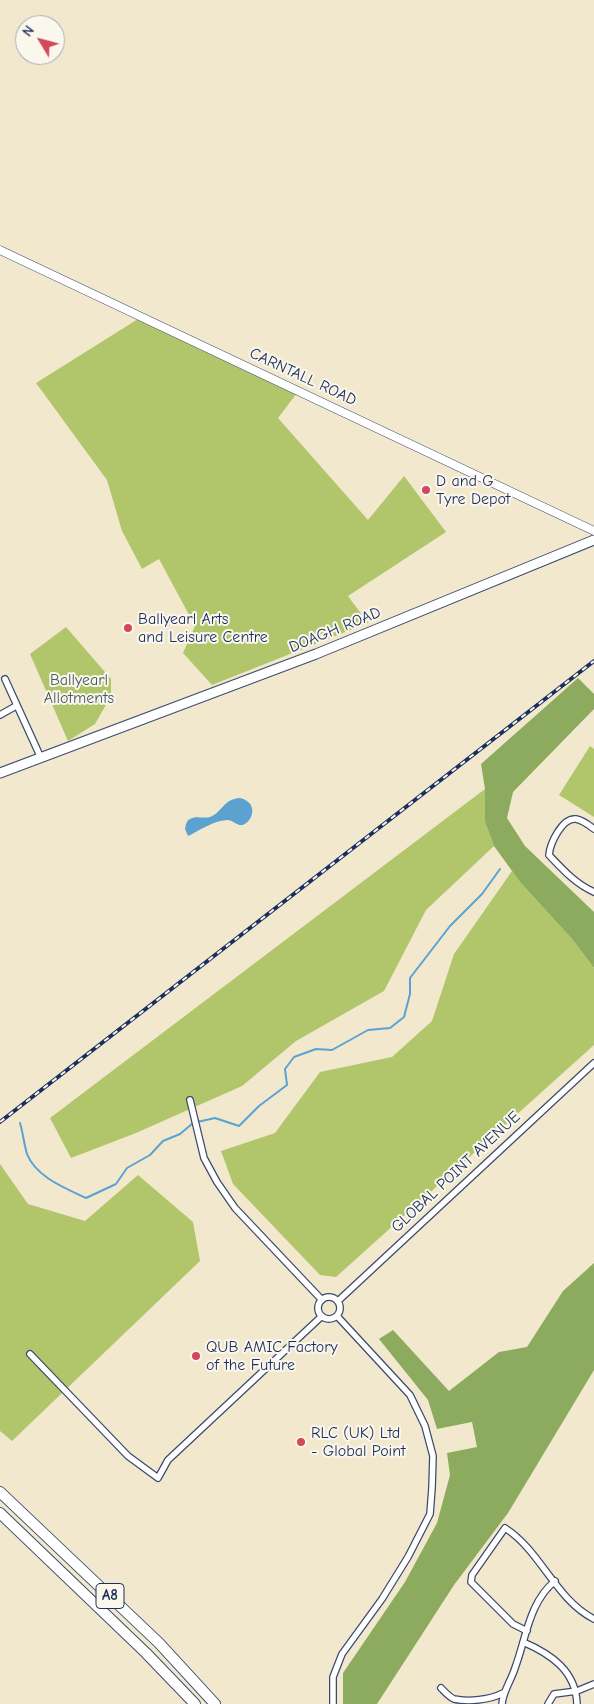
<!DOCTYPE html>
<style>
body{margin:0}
#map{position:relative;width:594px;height:1704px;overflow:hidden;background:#f2e8ce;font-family:"Comic Neue",sans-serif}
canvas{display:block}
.north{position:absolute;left:15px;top:15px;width:50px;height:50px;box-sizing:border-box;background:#fbf7ec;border:1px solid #a1a7b3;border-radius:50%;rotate:307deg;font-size:14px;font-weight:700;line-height:20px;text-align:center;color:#1b2f5e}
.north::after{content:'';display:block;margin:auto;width:18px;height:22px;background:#d1495b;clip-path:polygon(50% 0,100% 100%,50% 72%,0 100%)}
</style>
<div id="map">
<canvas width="594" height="1704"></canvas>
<div class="north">N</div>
</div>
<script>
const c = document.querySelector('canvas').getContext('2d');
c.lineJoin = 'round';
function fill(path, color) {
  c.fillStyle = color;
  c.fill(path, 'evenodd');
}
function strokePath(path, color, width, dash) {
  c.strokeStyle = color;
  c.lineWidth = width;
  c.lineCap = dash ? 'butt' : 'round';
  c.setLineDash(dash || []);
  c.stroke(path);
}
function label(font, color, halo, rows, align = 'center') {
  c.font = font + ' "Comic Neue",sans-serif';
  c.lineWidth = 4;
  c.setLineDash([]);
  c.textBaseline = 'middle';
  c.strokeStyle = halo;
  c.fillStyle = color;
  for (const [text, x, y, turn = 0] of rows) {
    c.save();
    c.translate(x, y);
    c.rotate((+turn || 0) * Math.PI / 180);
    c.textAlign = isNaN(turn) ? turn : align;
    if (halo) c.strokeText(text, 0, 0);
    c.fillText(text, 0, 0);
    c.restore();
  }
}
fill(new Path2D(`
 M138 319 297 393 278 418 368 520 404 476 446 532 348 596 368 623 212 685 183 653 195 626 159 559 142 569 122 531 107 480 36 383Z
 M66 627 111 679V696L95 724 68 741 30 654Z
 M590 746 594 749V817L559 795Z
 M485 789V822L494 846 426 910 384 991 296 1041 242 1086 136 1133 71 1158 50 1118Z
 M512 871 520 882 572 939 594 968V1045L336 1277 320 1275 233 1184 221 1151 275 1133 320 1072 392 1057 432 1021 454 954Z
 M0 1164 28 1204 85 1221 138 1175 193 1222 200 1261 12 1441 0 1431Z`), '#b1c66a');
fill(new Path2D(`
 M578 678 594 694V709L513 792 507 818 525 846 594 912V968L572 939 520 882 494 846 485 822V789L481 764Z
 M594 1263V1370L508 1513 454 1585 377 1704H343V1673L405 1582 437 1523 450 1475 447 1453 477 1447 472 1422 437 1429 428 1400 379 1339 393 1330 449 1391 499 1352 527 1347 563 1291Z`), '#8cab5e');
fill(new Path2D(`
 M240 798C260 803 252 823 242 825 237 826 233 820 227 820 212 821 201 830 188 836L185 829C186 825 186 821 190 819 196 815 204 819 210 817 223 812 223 799 240 798Z`), '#5ba2d1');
strokePath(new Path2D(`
 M197 1122 215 1118 239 1126 259 1106 287 1085 285 1069 294 1057 316 1049 332 1050 368 1030 390 1028 404 1017 410 994V978L450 926 482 894 500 869
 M20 1123C23 1133 24 1144 27 1154 36 1177 65 1188 86 1198L116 1184 127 1168 150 1155 163 1141 180 1134 193 1123`), '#5ba2d1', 2);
const minor = new Path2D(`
 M5 679 41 758
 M0 715 16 706
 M594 829C589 825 582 820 576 819 562 817 550 844 549 855 563 870 576 884 594 892
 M190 1100 204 1158 217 1182 235 1208 322 1300
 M318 1308a11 11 0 1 1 22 0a11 11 0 1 1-22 0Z
 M338 1301 594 1063
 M30 1354 128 1456 158 1478 168 1460 322 1316
 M527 1631 513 1624 471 1582 472 1575 505 1528C541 1551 555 1599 594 1619
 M523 1642C551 1654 576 1671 577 1704
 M441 1688C445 1692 449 1697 454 1699 468 1702 490 1700 503 1693
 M333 1704V1677L342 1654 382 1599 408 1557 430 1514 432 1488 433 1456 425 1426 410 1395 337 1316
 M502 1704C503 1691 511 1681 515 1668 526 1639 529 1602 555 1581
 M548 1704 554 1694 577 1691 594 1684`);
const tertiary = new Path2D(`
 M0 250 594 531`);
const secondary = new Path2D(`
 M0 773 316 654 594 540`);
const trunk = new Path2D(`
 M0 1492 159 1643 215 1704
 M0 1513 146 1653 195 1704`);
strokePath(minor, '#3b4b6f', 8);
strokePath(tertiary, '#3b4b6f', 9);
strokePath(secondary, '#3b4b6f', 11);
strokePath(trunk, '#3b4b6f', 12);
strokePath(minor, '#fff', 5.5);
strokePath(tertiary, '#fff', 8);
strokePath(secondary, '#fff', 9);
strokePath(trunk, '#fff', 10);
const rail = new Path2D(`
 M0 1122 594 661`);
strokePath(rail, '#1b2f5e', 4);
strokePath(rail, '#fbf7ec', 2, [5.5]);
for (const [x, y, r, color] of [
 [426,490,5,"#d1495b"],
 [128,628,5,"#d1495b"],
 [196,1356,5,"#d1495b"],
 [301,1442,5,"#d1495b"]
]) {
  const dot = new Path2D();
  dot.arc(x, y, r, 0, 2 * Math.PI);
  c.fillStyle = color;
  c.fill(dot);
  strokePath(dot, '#fbf7ec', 2);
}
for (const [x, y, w] of [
 [110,1596,28]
]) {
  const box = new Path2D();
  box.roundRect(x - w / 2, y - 12.5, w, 25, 4);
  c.fillStyle = '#fbf7ec';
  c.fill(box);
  strokePath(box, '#1b2f5e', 1);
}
label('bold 15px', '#1b2f5e', null, [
 ["A8",110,1596]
]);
label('16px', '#1b2f5e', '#fbf7ec', [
 ["CARNTALL ROAD",303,377,25],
 ["DOAGH ROAD",335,630,-22],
 ["GLOBAL POINT AVENUE",456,1172,-43]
]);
label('16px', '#1b2f5e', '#fbf7ec', [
 ["D and G",436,481],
 ["Tyre Depot",436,499],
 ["Ballyearl Arts",138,619],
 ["and Leisure Centre",138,637],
 ["QUB AMIC Factory",206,1347],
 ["of the Future",206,1365],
 ["RLC (UK) Ltd",311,1433],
 ["- Global Point",311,1451]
], 'left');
label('16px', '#485c62', '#fbf7ec', [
 ["Ballyearl",79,680],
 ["Allotments",79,698]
]);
</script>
